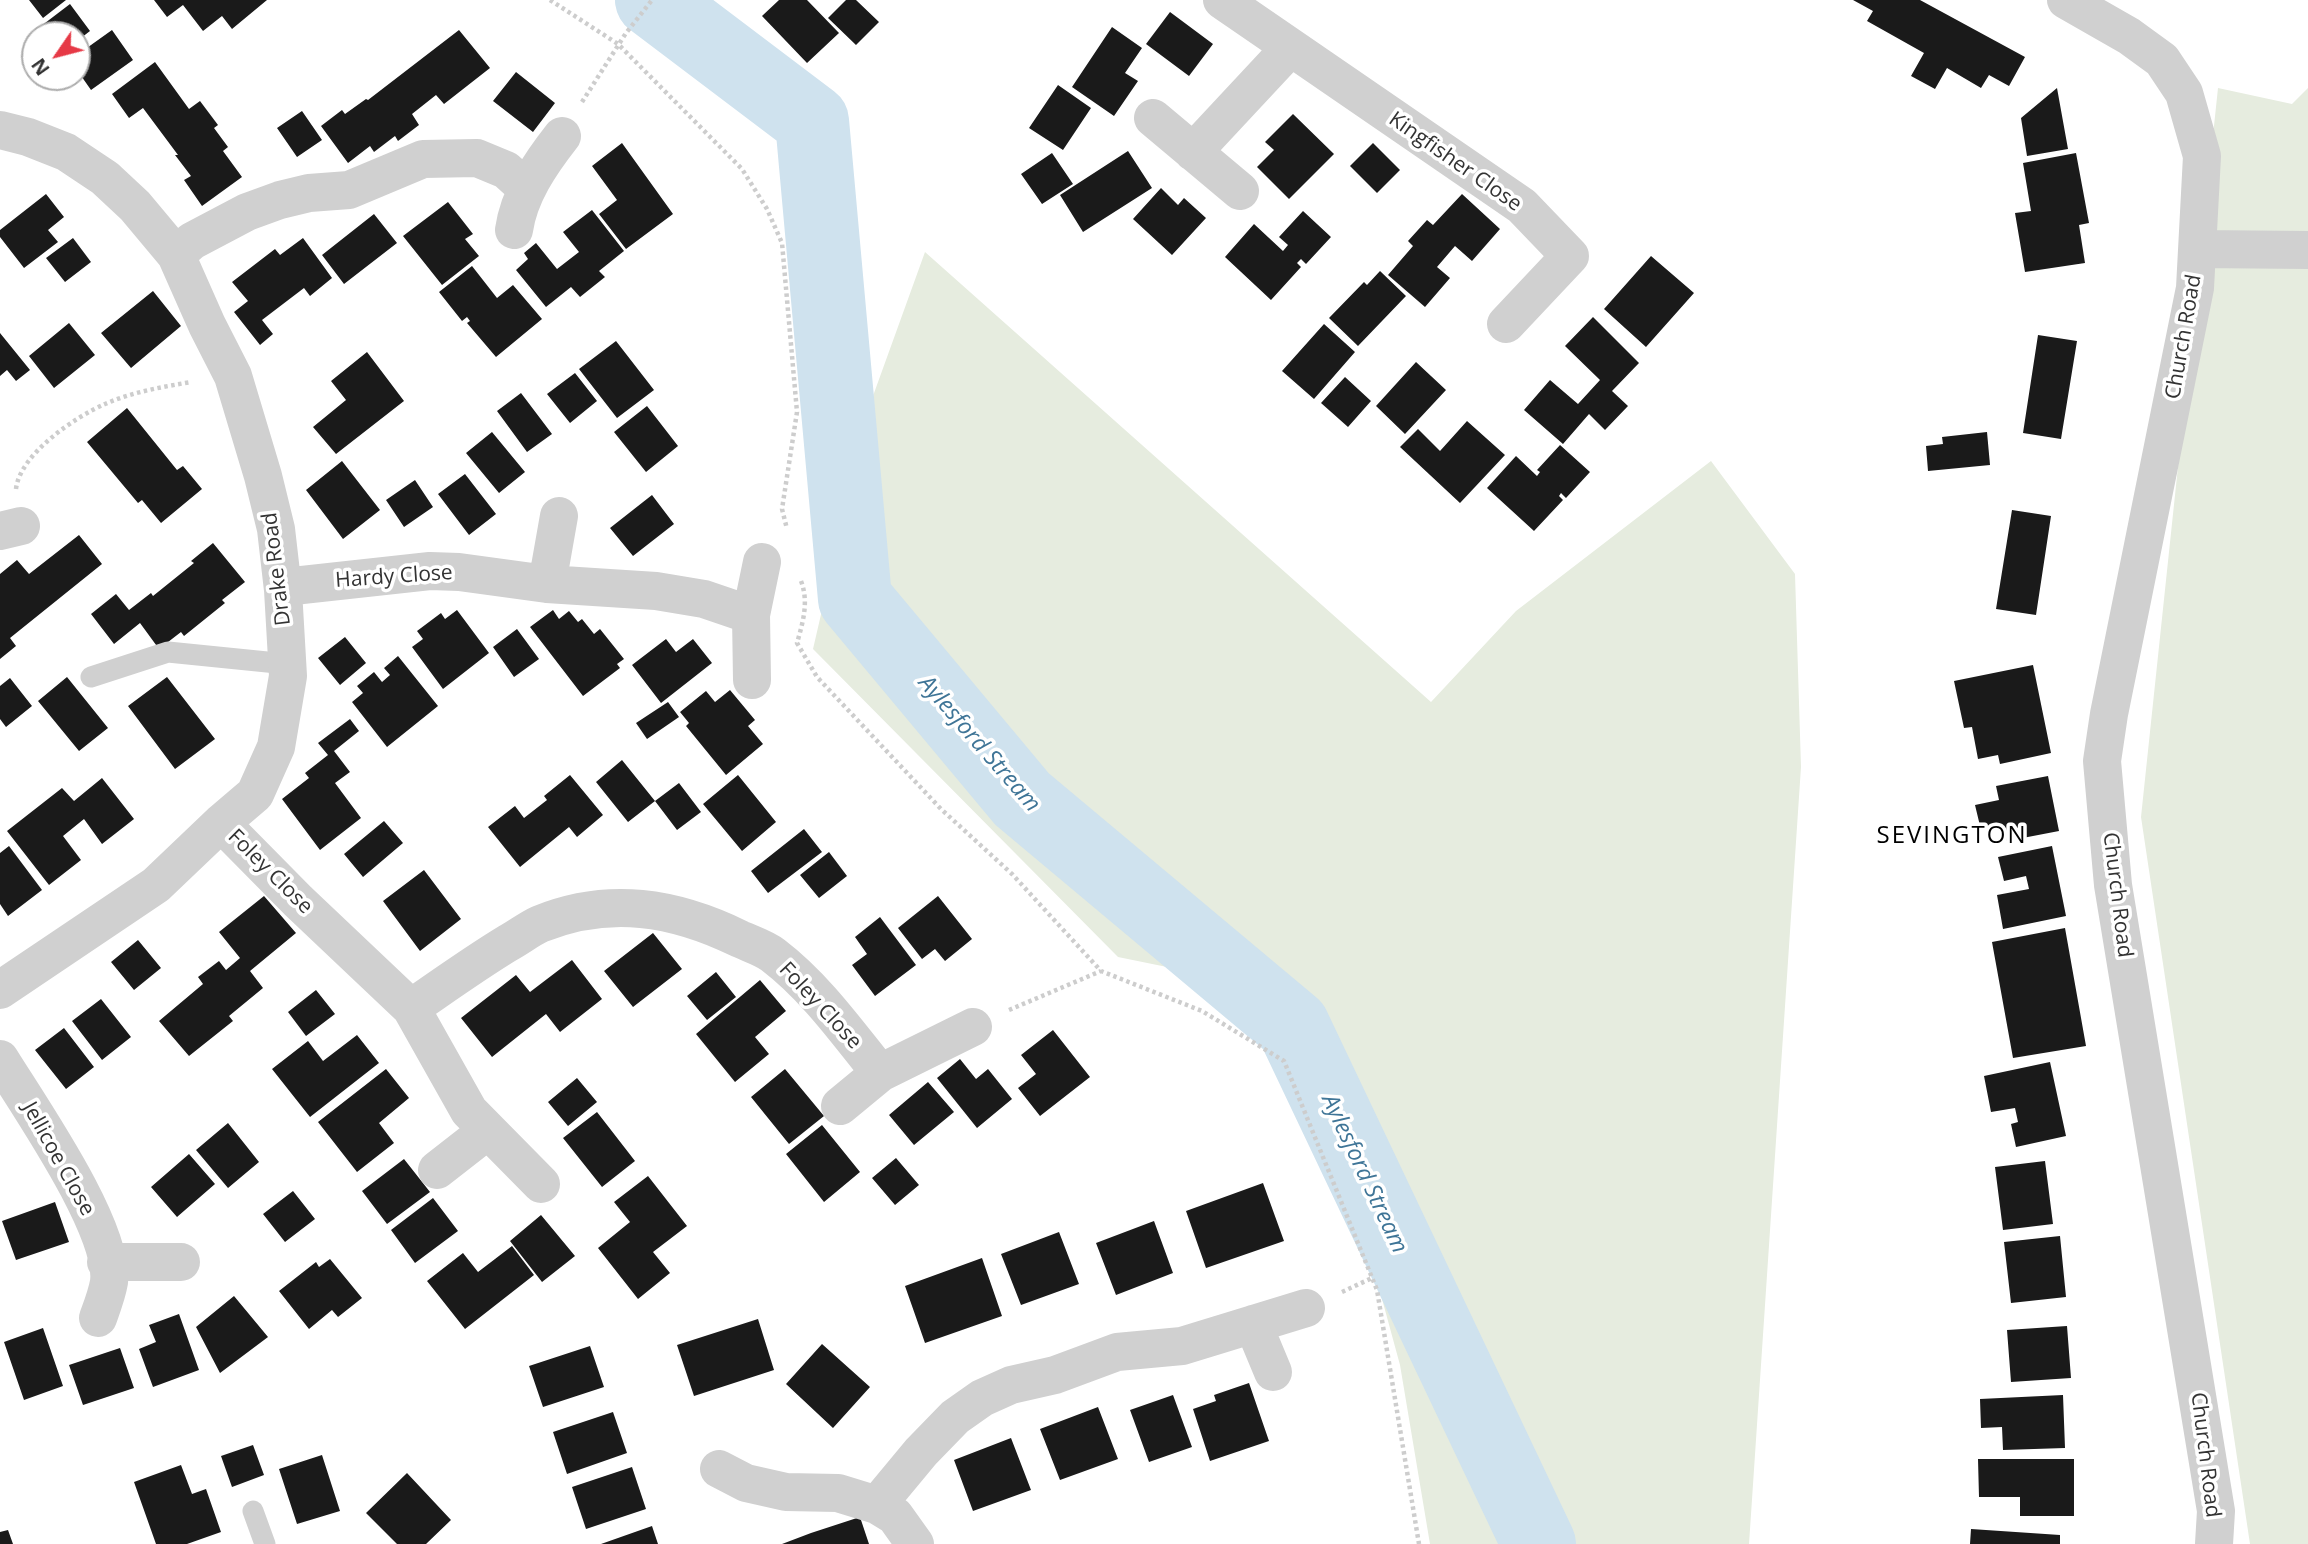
<!DOCTYPE html>
<style>
body{margin:0}
#map{position:relative;width:2308px;height:1544px;overflow:hidden;background:#fff;font-family:"Open Sans",sans-serif}
canvas{display:block}
.north{position:absolute;left:21px;top:21px;width:70px;height:70px;box-sizing:border-box;background:#fff;border:2px solid #adadad;border-radius:50%;rotate:235deg;font-size:19px;font-weight:700;line-height:28px;text-align:center;color:#333}
.north::after{content:'';display:block;margin:auto;width:24px;height:32px;background:#e63946;clip-path:polygon(50% 0,100% 100%,50% 72%,0 100%)}
</style>
<div id="map">
<canvas width="2308" height="1544"></canvas>
<div class="north">N</div>
</div>
<script>
const c = document.querySelector('canvas').getContext('2d');
c.lineJoin = 'round';
function fill(path, color) {
  c.fillStyle = color;
  c.fill(path, 'evenodd');
}
function strokePath(path, color, width, dash) {
  c.strokeStyle = color;
  c.lineWidth = width;
  c.lineCap = dash ? 'butt' : 'round';
  c.setLineDash(dash || []);
  c.stroke(path);
}
function label(font, color, halo, rows, align = 'center') {
  c.font = font + ' "Open Sans",sans-serif';
  c.lineWidth = 7;
  c.setLineDash([]);
  c.textBaseline = 'middle';
  c.strokeStyle = halo;
  c.fillStyle = color;
  for (const [text, x, y, turn = 0] of rows) {
    c.save();
    c.translate(x, y);
    c.rotate((+turn || 0) * Math.PI / 180);
    c.textAlign = isNaN(turn) ? turn : align;
    if (halo) c.strokeText(text, 0, 0);
    c.fillText(text, 0, 0);
    c.restore();
  }
}
fill(new Path2D(`
 M2218 88 2292 104 2308 88V1544H2250L2141 817Z
 M925 252 1431 702 1516 611 1711 461 1795 574 1801 767 1749 1544H1430L1400 1365 1299 994 1118 957 813 649 869 407Z`), '#e6ecdf');
strokePath(new Path2D(`
 M652 0 812 121 855 599 1022 799 1293 1026 1539 1544`), '#cfe2ee', 74);
fill(new Path2D(`
 M29 0H66L43 18Z
 M154 0H267L232 29 222 16 203 31 183 5 167 17Z
 M779 0H807L839 33 807 63 762 16Z
 M846 0H856L879 22 856 45 828 18Z
 M1853 0H1920L2025 57 2009 86 1989 75 1981 88 1947 68 1935 89 1911 76 1924 53 1867 21 1873 11Z
 M70 4 90 31 77 41V35H35V44L28 36Z
 M1170 12 1213 44 1189 76 1146 44Z
 M1112 27 1142 48 1125 73 1138 81 1114 116 1072 87Z
 M112 30 133 60 91 90 77 70V55Z
 M459 30 490 68 444 104 436 95 412 114 419 125 398 141 395 136 374 152 370 146 348 163 321 126 342 110 345 114 366 99 368 100Z
 M155 62 189 109 200 101 218 125 214 128 228 147 223 151 242 177 202 206 184 180 191 176 175 155H178L143 108 129 118 112 94Z
 M516 72 555 103 533 132 493 101Z
 M1058 85 1091 108 1063 150 1029 128Z
 M2057 88 2068 149 2027 156 2021 118Z
 M302 111 322 140 297 157 277 128Z
 M1293 114 1334 154 1289 199 1257 167 1274 150 1265 142Z
 M622 143 673 214 626 249 599 214 617 200 592 166Z
 M1373 143 1400 170 1377 193 1350 166Z
 M1128 151 1152 188 1083 232 1060 195Z
 M1052 153 1073 184 1042 204 1021 174Z
 M2076 153 2089 223 2079 225 2085 263 2025 272 2015 213 2031 211 2023 163Z
 M1161 188 1178 205 1184 198 1206 218 1172 255 1133 219Z
 M46 194 64 217 48 230 58 242 24 268 0 237V230Z
 M1462 194 1500 229 1472 261 1455 246 1437 267 1450 278 1425 307 1388 275 1413 246 1408 241 1427 220 1433 225Z
 M448 202 473 234 465 239 479 256 442 285 403 236Z
 M592 210 624 251 599 271 605 277 580 297 571 287 546 307 516 270 528 259 524 253 536 243 557 269 579 252 563 232Z
 M1303 211 1331 237 1306 264 1301 259 1297 263 1301 267 1271 300 1225 257 1254 224 1283 251 1288 245 1279 237Z
 M374 214 397 243 344 284 322 255Z
 M73 238 91 262 65 282 46 258Z
 M303 238 332 278 310 296 304 288 262 320 273 334 260 345 234 312 248 301 232 282 275 249 280 255Z
 M1651 256 1694 293 1646 347 1604 309Z
 M472 266 497 298 513 285 542 319 496 357 467 323 470 321 467 317 462 321 439 292Z
 M1380 271 1406 296 1358 346 1329 318 1364 282 1367 285Z
 M153 291 181 326 131 368 101 333Z
 M1593 317 1639 363 1612 391 1628 406 1605 430 1589 414 1563 444 1524 410 1550 380 1578 404 1600 380 1565 346Z
 M69 323 95 355 54 388 29 356Z
 M1324 324 1355 352 1314 399 1282 371Z
 M0 333 30 370 16 381 7 370 0 376Z
 M2038 335 2077 341 2061 439 2023 433Z
 M616 341 654 390 617 418 579 369Z
 M367 352 404 401 336 454 313 427 346 400 331 381Z
 M1416 362 1446 390 1405 434 1376 406Z
 M575 373 597 401 570 423 547 394Z
 M1345 377 1371 401 1348 427 1321 403Z
 M521 393 552 434 527 452 497 411Z
 M647 406 678 446 646 472 614 432Z
 M127 408 177 470 183 466 202 489 161 523 142 500 138 503 87 442Z
 M1467 421 1505 455 1460 503 1400 447 1418 429 1440 451Z
 M492 432 525 472 499 493 466 453Z
 M1987 432 1990 465 1928 471 1926 446 1943 444 1942 437Z
 M1560 445 1590 472 1566 498 1561 493 1559 496 1563 500 1534 531 1487 488 1516 456 1537 476 1540 472 1537 470Z
 M342 461 380 510 343 539 306 490Z
 M465 474 496 514 469 535 438 494Z
 M415 480 433 507 404 527 386 500Z
 M652 495 674 524 633 556 610 528Z
 M2012 510 2051 516 2036 615 1996 609Z
 M79 535 102 564 10 638 16 646 0 659V574L17 560 29 574Z
 M213 543 245 582 222 600 225 603 184 636 181 632 159 649 140 623 114 644 91 614 116 594 129 610 151 593 153 596 194 563 191 561Z
 M457 610 489 653 443 689 412 647 423 639 417 631 441 613 445 619Z
 M553 610 559 619 569 611 578 622 582 619 594 634 600 629 624 659 617 664 620 668 583 696 530 627Z
 M517 629 539 659 514 677 493 647Z
 M345 637 366 663 340 685 318 658Z
 M666 639 676 652 693 639 712 663 661 703 632 665Z
 M398 656 438 706 387 747 352 702 363 693 357 686 374 672 382 682 390 675 384 668Z
 M2033 665 2051 753 2000 764 1998 755 1978 759 1972 727 1964 728 1954 681Z
 M67 677 108 728 79 751 38 701Z
 M167 677 215 739 175 769 128 706Z
 M10 678 32 706 6 727 0 719V686Z
 M730 690 755 720 748 726 763 744 726 775 686 726 689 723 680 712 706 691 715 702Z
 M668 702 679 717 647 739 636 723Z
 M350 719 359 731 334 751 350 772 335 783 361 818 320 850 282 799 309 778 305 773 328 755 318 743Z
 M622 760 655 801 628 822 596 782Z
 M570 775 603 815 577 837 569 827 520 867 488 827 515 806 524 818 547 800 544 796Z
 M738 775 776 822 742 851 703 804Z
 M2048 776 2059 831 2007 841 2004 826 1981 830 1975 805 1999 800 1996 786Z
 M102 778 134 819 102 844 84 819 63 836 81 860 49 885 7 831 62 788 74 801Z
 M679 783 701 812 677 830 655 801Z
 M384 821 403 843 363 877 344 854Z
 M804 829 822 852 768 893 751 871Z
 M9 846 42 890 8 916 0 904V853Z
 M2052 846 2066 916 2003 929 1997 895 2029 889 2026 876 2004 881 1998 857Z
 M829 852 847 876 819 898 800 875Z
 M424 870 461 919 420 951 383 901Z
 M264 896 296 933 250 971 263 988 229 1016 233 1021 189 1056 159 1021 203 984 198 977 219 961 226 970 240 958 219 932Z
 M938 896 972 939 945 961 935 949 922 959 898 928Z
 M880 917 916 965 875 996 852 965 867 954 855 937Z
 M2065 928 2086 1046 2013 1058 1992 942Z
 M653 933 682 969 633 1007 604 971Z
 M138 940 161 968 134 990 111 962Z
 M572 960 602 999 560 1032 546 1014 492 1057 461 1018 516 975 530 992Z
 M716 972 736 997 707 1020 687 996Z
 M760 980 786 1011 755 1037 769 1054 735 1082 696 1034Z
 M316 990 335 1014 306 1036 288 1012Z
 M101 999 131 1037 102 1060 72 1021Z
 M64 1028 94 1067 66 1089 35 1050Z
 M1053 1030 1090 1077 1040 1116 1018 1088 1036 1074 1021 1055Z
 M357 1035 379 1063 310 1117 272 1069 308 1041 323 1061Z
 M960 1059 976 1079 988 1069 1012 1099 977 1128 937 1078Z
 M2050 1062 2066 1136 2016 1147 2011 1124 2018 1122 2015 1108 1991 1112 1984 1076Z
 M386 1069 409 1098 379 1123 394 1143 357 1172 318 1122Z
 M785 1069 824 1116 789 1144 751 1097Z
 M577 1078 597 1102 568 1126 548 1102Z
 M928 1082 954 1112 914 1145 889 1115Z
 M597 1112 635 1161 602 1187 563 1138Z
 M228 1123 259 1162 228 1188 196 1150Z
 M822 1125 860 1172 824 1202 786 1154Z
 M189 1154 215 1184 177 1217 151 1187Z
 M896 1158 919 1185 895 1205 872 1178Z
 M404 1159 430 1192 387 1224 362 1191Z
 M2045 1161 2053 1224 2003 1230 1995 1167Z
 M648 1176 687 1226 653 1252 670 1273 638 1299 598 1248 630 1222 614 1202Z
 M1263 1183 1284 1241 1206 1268 1186 1211Z
 M293 1191 315 1219 285 1242 263 1214Z
 M433 1198 458 1231 415 1263 391 1230Z
 M55 1202 69 1242 16 1260 2 1221Z
 M541 1215 575 1256 542 1282 510 1241Z
 M1154 1221 1173 1273 1116 1295 1096 1243Z
 M1059 1232 1079 1284 1021 1305 1001 1254Z
 M2060 1236 2066 1297 2011 1303 2004 1242Z
 M512 1246 534 1275 465 1329 427 1281 463 1253 478 1272Z
 M982 1258 1002 1316 925 1343 905 1286Z
 M330 1259 362 1298 338 1317 332 1310 309 1329 279 1291 316 1262 319 1267Z
 M234 1296 268 1337 220 1373 196 1327Z
 M179 1314 199 1370 153 1387 139 1349 156 1342 149 1325Z
 M758 1319 774 1370 694 1396 677 1345Z
 M2067 1326 2071 1378 2011 1382 2007 1330Z
 M43 1328 63 1386 24 1400 4 1342Z
 M822 1344 870 1387 833 1428 786 1384Z
 M590 1346 604 1387 543 1407 529 1366Z
 M120 1348 134 1388 83 1405 69 1365Z
 M1249 1383 1269 1441 1210 1461 1193 1409 1216 1401 1214 1395Z
 M1173 1395 1192 1447 1149 1462 1130 1410Z
 M2063 1395 2065 1448 2003 1450 2002 1427 1981 1428 1980 1399Z
 M1098 1407 1118 1459 1060 1480 1040 1429Z
 M613 1412 627 1453 567 1474 553 1432Z
 M1011 1438 1031 1490 973 1511 954 1460Z
 M253 1445 264 1475 232 1487 221 1456Z
 M322 1455 340 1511 297 1524 279 1469Z
 M1978 1459H2074V1516H2020V1497H1979Z
 M181 1465 192 1494 206 1489 221 1532 187 1544H156L134 1482Z
 M632 1467 646 1509 586 1529 572 1487Z
 M407 1473 451 1520 426 1544H397L366 1513Z
 M860 1517 869 1544H782L811 1533Z
 M652 1526 658 1544H601Z
 M1971 1529 2060 1535V1544H1970Z
 M8 1530 13 1544H0V1532Z`), '#1a1a1a');
strokePath(new Path2D(`
 M550 0 618 44 742 169 767 209 782 243 797 412 782 509 787 529
 M582 102 626 33 652 0
 M16 489C20 454 75 417 105 404 132 392 162 387 191 382
 M801 581C809 602 803 622 797 643L817 677 941 809 1012 874 1101 971 1202 1011 1284 1061 1377 1290 1419 1544
 M1009 1010 1101 971
 M1342 1292 1372 1278`), '#cdcdcd', 4.5, [3.5, 3.5]);
strokePath(new Path2D(`
 M91 677 168 652 287 664
 M253 1511 265 1544`), '#d0d0d0', 21);
strokePath(new Path2D(`
 M1222 0 1522 206 1570 256 1506 324
 M2066 0 2129 36 2162 60 2184 93 2202 156 2195 288 2109 714 2102 761 2113 885 2216 1511 2214 1544
 M1153 118 1240 191
 M0 130 28 137 66 152 105 178 135 206 176 255 207 325 233 376 263 476 276 529 283 590 288 676 276 747 255 794 221 823 156 885 0 990
 M1193 152 1290 48
 M514 230C519 195 540 164 562 136
 M2198 249 2308 250
 M176 255 192 241 247 212 280 200 309 193 349 190 423 159 477 158 506 170 527 189
 M0 531 21 526
 M547 584 559 516
 M283 590 302 585 430 571 459 572 547 584 656 591 704 599 751 615
 M752 680 751 615 762 562
 M221 823 298 901 411 1008 469 1111 541 1184
 M411 1008C443 986 475 963 508 943 519 937 529 929 540 924 609 896 675 907 740 939 751 944 764 948 773 955 815 987 847 1032 880 1073
 M0 1059C29 1106 115 1229 109 1282 107 1294 102 1307 98 1318
 M840 1106 880 1073 973 1027
 M437 1170 487 1131
 M106 1262H181
 M1253 1324 1273 1372
 M719 1469 746 1483 786 1492 838 1493 877 1505 895 1516 915 1544
 M877 1505 921 1452 955 1417 982 1398 1011 1385 1055 1375 1117 1352 1182 1346 1306 1308`), '#d0d0d0', 38);
label('21px', '#333', '#fff', [
 ["Kingfisher Close",1455,162,35],
 ["Church Road",2184,337,-80],
 ["Drake Road",277,569,-97],
 ["Hardy Close",394,577,-4],
 ["Foley Close",270,872,45],
 ["Church Road",2117,895,83],
 ["Foley Close",820,1006,47],
 ["Jellicoe Close",58,1159,61],
 ["Church Road",2205,1455,83]
]);
label('italic 23px', '#3f7597', '#fff', [
 ["Aylesford Stream",979,744,49],
 ["Aylesford Stream",1364,1174,65]
]);
c.letterSpacing = '2px';
label('24px', '#000', '#fff', [
 ["SEVINGTON",1952,836]
]);
c.letterSpacing = '0px';
</script>
